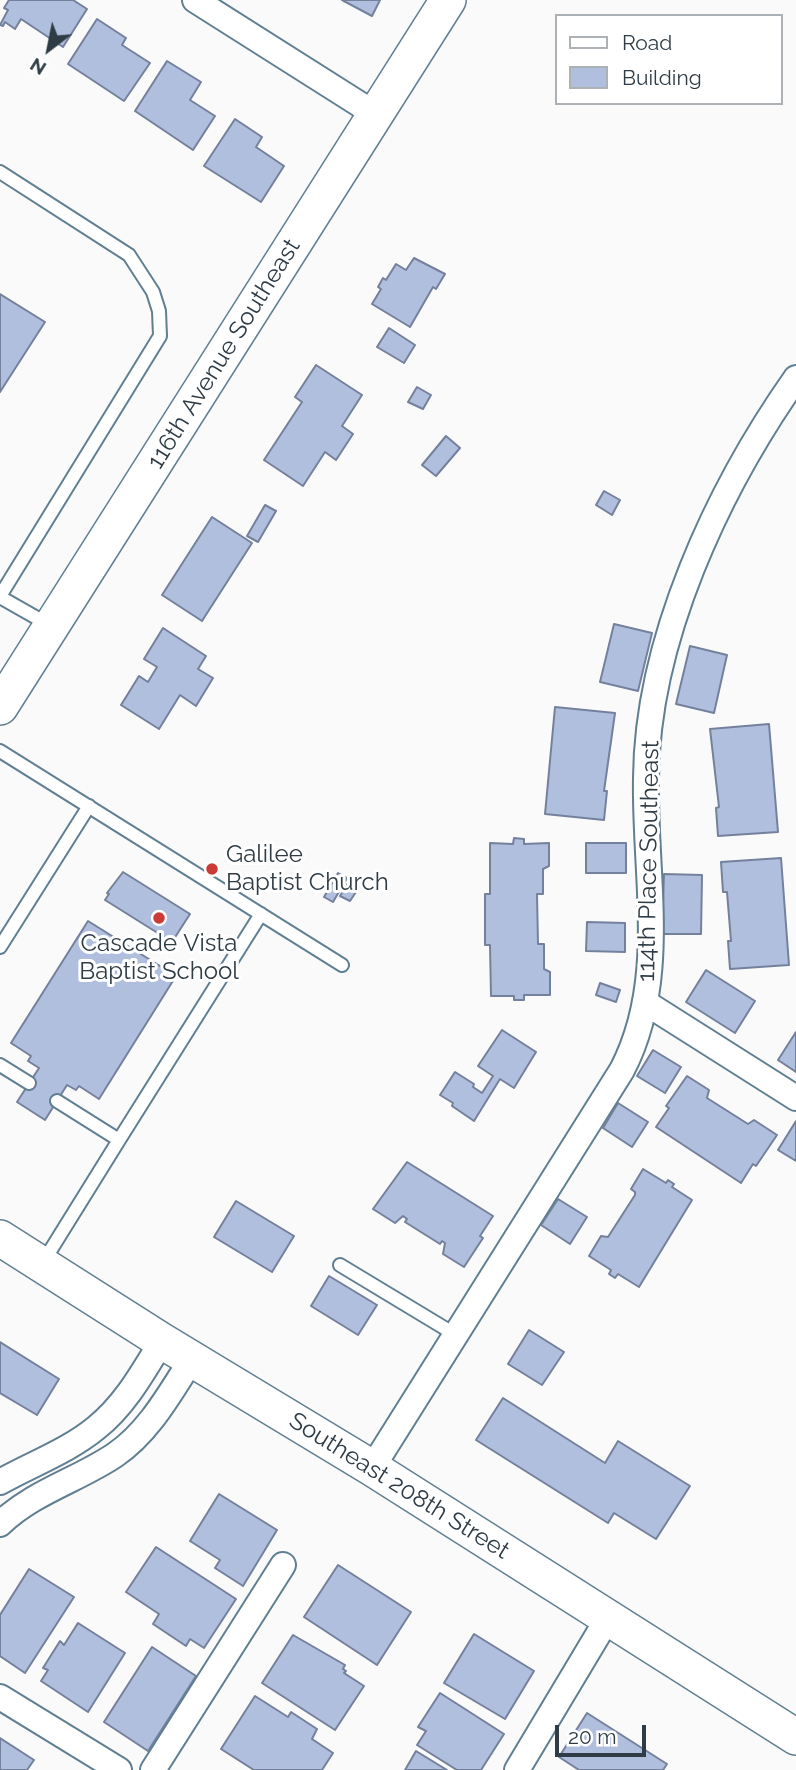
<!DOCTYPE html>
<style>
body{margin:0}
#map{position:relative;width:796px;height:1770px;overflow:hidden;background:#fafafa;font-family:Raleway,sans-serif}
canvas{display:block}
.legend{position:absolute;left:555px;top:14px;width:228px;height:91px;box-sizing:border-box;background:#fff;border:2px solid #acb1b5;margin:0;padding:9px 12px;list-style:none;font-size:21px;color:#2f3c45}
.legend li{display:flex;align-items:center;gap:14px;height:35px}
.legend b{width:35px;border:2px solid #acb1b5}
.north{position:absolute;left:14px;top:14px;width:70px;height:70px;-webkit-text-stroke:5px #fff;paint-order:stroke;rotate:212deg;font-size:19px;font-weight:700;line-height:28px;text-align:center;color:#2f3c45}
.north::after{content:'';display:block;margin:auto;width:24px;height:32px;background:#2f3c45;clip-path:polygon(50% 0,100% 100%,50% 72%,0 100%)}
.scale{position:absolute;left:555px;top:1725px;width:91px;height:32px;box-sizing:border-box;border:4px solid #2f3c45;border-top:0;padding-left:9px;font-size:21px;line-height:24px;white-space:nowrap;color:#2f3c45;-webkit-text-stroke:5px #fff;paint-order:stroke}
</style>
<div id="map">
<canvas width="796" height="1770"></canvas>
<ul class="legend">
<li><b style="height:9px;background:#fff"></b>Road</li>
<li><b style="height:19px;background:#b1bfde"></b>Building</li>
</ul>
<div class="north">N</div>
<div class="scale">20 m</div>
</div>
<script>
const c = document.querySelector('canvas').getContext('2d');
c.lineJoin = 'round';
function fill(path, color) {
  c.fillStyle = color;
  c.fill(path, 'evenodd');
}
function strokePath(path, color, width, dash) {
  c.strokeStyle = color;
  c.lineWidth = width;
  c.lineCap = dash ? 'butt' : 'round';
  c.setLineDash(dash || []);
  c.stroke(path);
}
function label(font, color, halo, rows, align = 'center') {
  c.font = font + ' Raleway,sans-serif';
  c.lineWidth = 6;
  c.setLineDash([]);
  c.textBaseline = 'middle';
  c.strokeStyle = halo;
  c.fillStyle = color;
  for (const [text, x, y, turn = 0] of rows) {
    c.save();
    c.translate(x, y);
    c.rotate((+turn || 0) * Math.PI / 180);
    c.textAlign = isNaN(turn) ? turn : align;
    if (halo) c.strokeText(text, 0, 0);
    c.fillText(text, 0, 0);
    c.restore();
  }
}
const building = new Path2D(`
 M9 0H73L87 9 63 47 21 19 15 29 5 22 3 26 0 25 8 10 4 8Z
 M342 0H380L372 16Z
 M97 19 126 38 122 45 150 63 124 101 68 64Z
 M167 61 201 82 190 100 215 116 193 150 135 111Z
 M235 119 262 137 256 147 284 166 261 202 204 166Z
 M414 258 445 274 436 289 433 287 410 327 372 304 381 289 378 287 383 278 386 280 396 264 406 270Z
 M0 294 45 322 0 392Z
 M389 328 415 345 404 363 377 347Z
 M316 365 362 395 342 426 353 434 336 460 325 452 303 486 264 460 302 402 295 397Z
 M417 387 431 395 423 409 408 402Z
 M446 436 460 448 436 476 422 465Z
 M604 491 620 500 612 515 596 505Z
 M265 505 276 511 258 542 247 536Z
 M212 517 252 543 202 621 162 595Z
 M614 624 652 633 638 691 600 682Z
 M163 628 206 656 198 669 213 678 196 706 180 695 159 729 121 705 139 676 148 682 157 667 144 659Z
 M690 646 727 655 714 713 676 704Z
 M555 707 615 713 604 791H607L604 820 545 814Z
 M769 724 778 832 718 836 716 808 719 807 710 729Z
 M514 838 524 839V844L549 843V866L543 869V894H537L538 944H544V969L550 972V995H524V1000H514V996H491L490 945H485V894H490V843L513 844Z
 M586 843H626V873H586Z
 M781 858 789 965 730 969 728 941H731L727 892H723L721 862Z
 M123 872 190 914 172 942 105 900 109 894 107 893Z
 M338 873 347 878 333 902 324 897Z
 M664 874 702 875 701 934H662Z
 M350 880 360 886 350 901 340 896Z
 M88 921 176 976 99 1099 79 1086 76 1090 67 1085 45 1120 17 1102 39 1068 28 1061 31 1056 11 1043Z
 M587 922 625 923V952L586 951Z
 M706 970 755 1001 735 1033 686 1002Z
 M600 983 620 990 616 1002 596 995Z
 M502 1030 536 1052 514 1088 500 1079 474 1121 452 1106 453 1103 440 1095 455 1072 474 1084 473 1087 482 1093 493 1076 478 1066Z
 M796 1032V1072L778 1060Z
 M653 1050 681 1067 665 1093 637 1076Z
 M687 1076 709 1090 707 1098 748 1124 754 1120 777 1135 756 1166 753 1164 741 1183 656 1127 669 1108 666 1106Z
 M618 1103 648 1122 632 1147 603 1128Z
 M796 1121V1161L778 1150Z
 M407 1162 493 1216 480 1236 483 1238 464 1267 443 1254 445 1243 442 1241 440 1244 405 1222 407 1219 403 1216 395 1223 373 1209Z
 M643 1169 666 1183 668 1180 674 1184 672 1187 692 1200 639 1287 618 1274 615 1278 609 1274 611 1270 589 1256 601 1236 608 1237 635 1195V1192L631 1189Z
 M558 1199 587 1217 570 1244 541 1225Z
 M236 1201 294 1236 272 1272 214 1237Z
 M329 1276 377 1305 358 1335 311 1306Z
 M529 1330 564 1352 542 1385 508 1364Z
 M0 1342 59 1379 37 1415 0 1393Z
 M503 1398 605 1463 618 1441 690 1486 656 1539 614 1513 608 1523 476 1440Z
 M219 1494 277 1530 243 1586 215 1568 220 1560 190 1541Z
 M156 1547 236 1599 204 1648 190 1639 186 1646 153 1624 159 1614 126 1592Z
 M338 1565 411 1612 377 1665 304 1617Z
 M29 1569 74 1597 25 1673 0 1656V1615Z
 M78 1623 125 1653 88 1712 41 1681 48 1670 43 1668 60 1641 64 1645Z
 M474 1634 534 1671 505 1719 444 1683Z
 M293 1635 345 1665 343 1669 346 1671 344 1673 364 1686 335 1730 262 1683Z
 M152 1647 196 1676 148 1751 104 1722Z
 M440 1693 504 1734 481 1770H457L417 1745 426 1731 418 1727Z
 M255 1696 288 1717 291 1712 317 1729 312 1739 333 1753 322 1770H254L221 1749Z
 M587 1713 667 1764 663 1770H579L559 1757Z
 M0 1738 34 1760 27 1770H0Z
 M416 1751 447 1770H405Z`);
fill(building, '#b1bfde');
strokePath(building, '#74819d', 2);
const lane = new Path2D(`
 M0 172 129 255 153 292 159 311 160 336 0 596
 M0 597 51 626
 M0 751 342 965
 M0 947 89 806
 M0 1065 29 1083
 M119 1140 261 914
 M42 1264 119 1140 57 1101
 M340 1265 456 1335`);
const street = new Path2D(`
 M195 0 375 114
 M646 1003 796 1098
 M372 1468 622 1070C669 980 644 876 646 778 647 640 718 489 796 378
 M0 1482C32 1464 68 1451 96 1428 125 1405 143 1372 162 1341
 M0 1524C33 1492 78 1480 115 1455 149 1432 170 1393 192 1359
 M0 1697 119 1770
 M153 1770 283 1565
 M517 1770 608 1618`);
const secondary = new Path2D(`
 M0 707 448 0
 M0 1238 162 1341 372 1468 796 1737`);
strokePath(lane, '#607f92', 16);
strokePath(street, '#607f92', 28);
strokePath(secondary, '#607f92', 38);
strokePath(lane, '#fff', 12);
strokePath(street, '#fff', 24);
strokePath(secondary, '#fff', 35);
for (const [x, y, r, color] of [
 [212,869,7,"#ca3b36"],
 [159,918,7,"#ca3b36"]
]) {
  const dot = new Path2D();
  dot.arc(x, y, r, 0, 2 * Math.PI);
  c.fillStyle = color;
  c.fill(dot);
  strokePath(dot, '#fff', 2.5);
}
label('24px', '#2f3c45', '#fff', [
 ["116th Avenue Southeast",224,354,-58],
 ["114th Place Southeast",649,861,-89],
 ["Southeast 208th Street",399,1486,32]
]);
label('24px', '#2f3c45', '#fff', [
 ["Galilee",226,855],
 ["Baptist Church",226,883],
 ["Cascade Vista",159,944,"center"],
 ["Baptist School",159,972,"center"]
], 'left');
</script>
